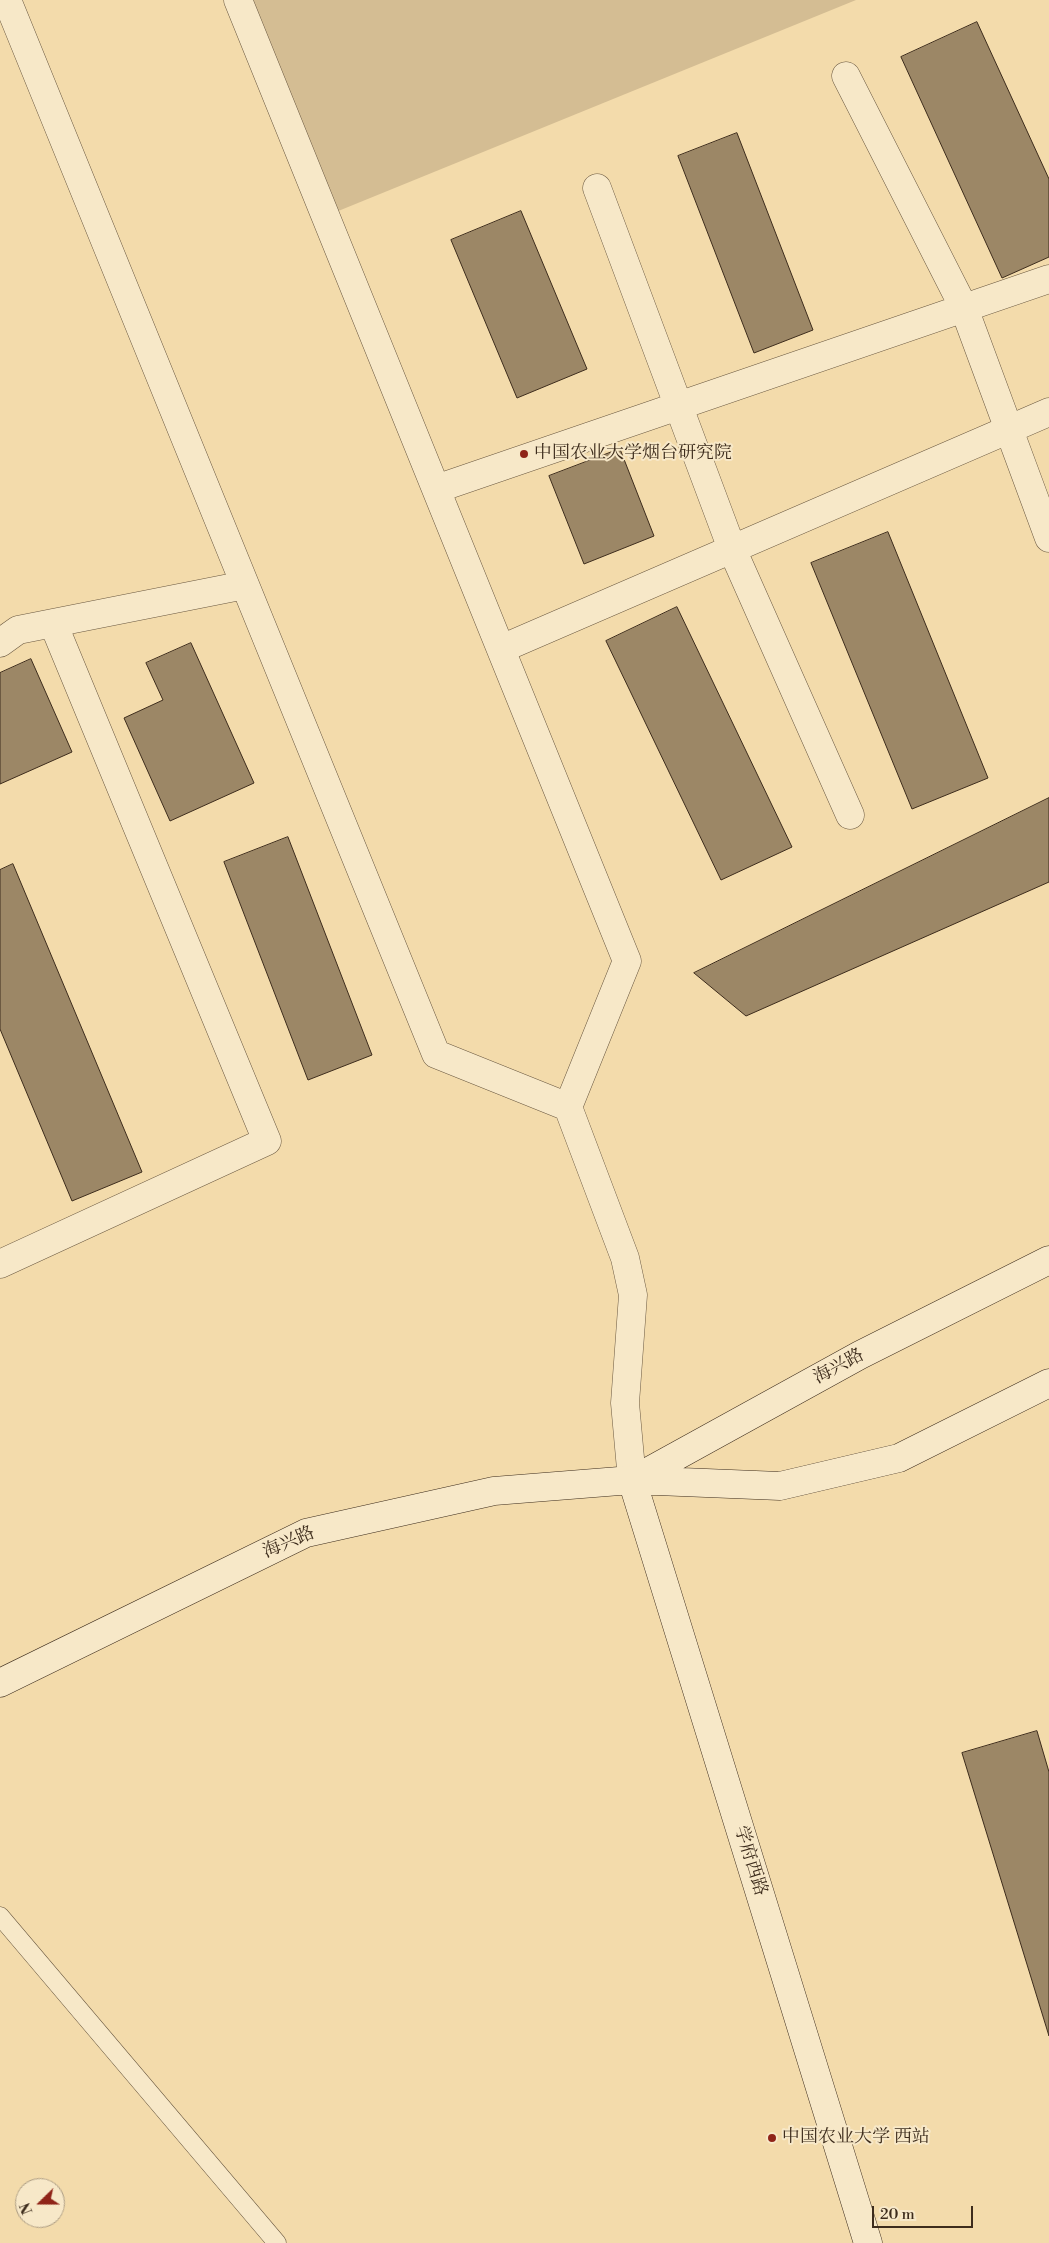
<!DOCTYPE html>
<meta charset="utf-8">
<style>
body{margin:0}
#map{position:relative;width:1049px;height:2243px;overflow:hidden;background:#f3dbab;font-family:"Libre Bodoni",serif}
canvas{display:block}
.north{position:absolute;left:15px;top:2178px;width:50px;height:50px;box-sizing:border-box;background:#f7e8c8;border:1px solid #ad9d83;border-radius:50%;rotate:248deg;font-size:14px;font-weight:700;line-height:20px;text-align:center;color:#3d2c1c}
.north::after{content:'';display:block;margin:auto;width:18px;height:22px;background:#8f2418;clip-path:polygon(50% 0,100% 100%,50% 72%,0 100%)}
.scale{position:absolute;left:872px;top:2206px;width:101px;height:22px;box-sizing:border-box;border:2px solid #3d2c1c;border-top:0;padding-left:6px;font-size:15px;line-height:18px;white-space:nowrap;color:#3d2c1c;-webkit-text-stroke:4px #f7e8c8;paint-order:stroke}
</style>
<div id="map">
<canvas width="1049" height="2243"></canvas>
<div class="north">N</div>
<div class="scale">20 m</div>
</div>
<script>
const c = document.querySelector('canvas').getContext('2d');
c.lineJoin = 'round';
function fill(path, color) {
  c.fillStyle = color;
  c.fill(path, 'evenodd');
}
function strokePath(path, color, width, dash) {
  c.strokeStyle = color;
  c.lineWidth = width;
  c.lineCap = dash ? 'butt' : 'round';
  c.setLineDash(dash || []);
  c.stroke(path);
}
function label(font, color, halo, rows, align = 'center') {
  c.font = font + ' "Libre Bodoni","Noto Serif SC",serif';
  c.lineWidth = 4;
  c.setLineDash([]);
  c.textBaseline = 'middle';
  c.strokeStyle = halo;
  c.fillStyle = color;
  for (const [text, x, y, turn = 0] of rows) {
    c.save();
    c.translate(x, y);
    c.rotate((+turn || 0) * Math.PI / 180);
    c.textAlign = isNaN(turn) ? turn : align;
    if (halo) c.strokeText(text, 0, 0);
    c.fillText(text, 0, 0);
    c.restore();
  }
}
fill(new Path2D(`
 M238 0H856L326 216Z`), '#d4bd93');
const building = new Path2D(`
 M977 22 1049 179V257L1002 278 901 57Z
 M737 133 813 330 754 353 678 156Z
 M521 211 587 369 517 398 451 240Z
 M620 449 654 536 584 564 549 476Z
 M888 532 988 778 912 809 811 563Z
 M677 607 792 847 721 880 606 641Z
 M191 643 254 783 170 821 124 718 163 700 146 663Z
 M31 659 72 752 0 784V673Z
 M1049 798V882L746 1016 694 973Z
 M288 837 372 1055 308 1080 224 862Z
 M13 864 142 1172 72 1201 0 1029V870Z
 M1037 1731 1049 1772V2036L962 1753Z`);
fill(building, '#9c8766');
strokePath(building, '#3d2c1c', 1);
const lane = new Path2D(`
 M0 1916 277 2243`);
const street = new Path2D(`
 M7 0 436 1054 568 1107
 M238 0 627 961 568 1107 625 1258 633 1295 625 1403 632 1480
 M846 76 964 308 1049 538
 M597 188 732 549 850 815
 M436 489 1049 279
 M0 643 18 630 245 585
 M501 649 1049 412
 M0 1264 267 1141 53 623`);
const secondary = new Path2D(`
 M632 1480 868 2243
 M633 1480 860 1355 1049 1260
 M0 1683 306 1533 494 1491 632 1480 780 1486 899 1458 1049 1383`);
strokePath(lane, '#6a5840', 19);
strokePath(street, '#6a5840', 29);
strokePath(secondary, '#3d2c1c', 29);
strokePath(lane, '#f7e8c8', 18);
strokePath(street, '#f7e8c8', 28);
strokePath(secondary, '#f7e8c8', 28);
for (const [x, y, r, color] of [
 [524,454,5,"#8f2418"],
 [772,2138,5,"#8f2418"]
]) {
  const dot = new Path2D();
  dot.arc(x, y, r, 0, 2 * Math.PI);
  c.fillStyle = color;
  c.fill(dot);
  strokePath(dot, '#f7e8c8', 2);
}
label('18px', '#3d2c1c', '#f7e8c8', [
 ["中国农业大学烟台研究院",534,454],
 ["中国农业大学 西站",782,2138]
], 'left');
label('18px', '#3d2c1c', '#f7e8c8', [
 ["海兴路",839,1367,-28],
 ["海兴路",289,1543,-23],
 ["学府西路",750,1861,73]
]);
</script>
